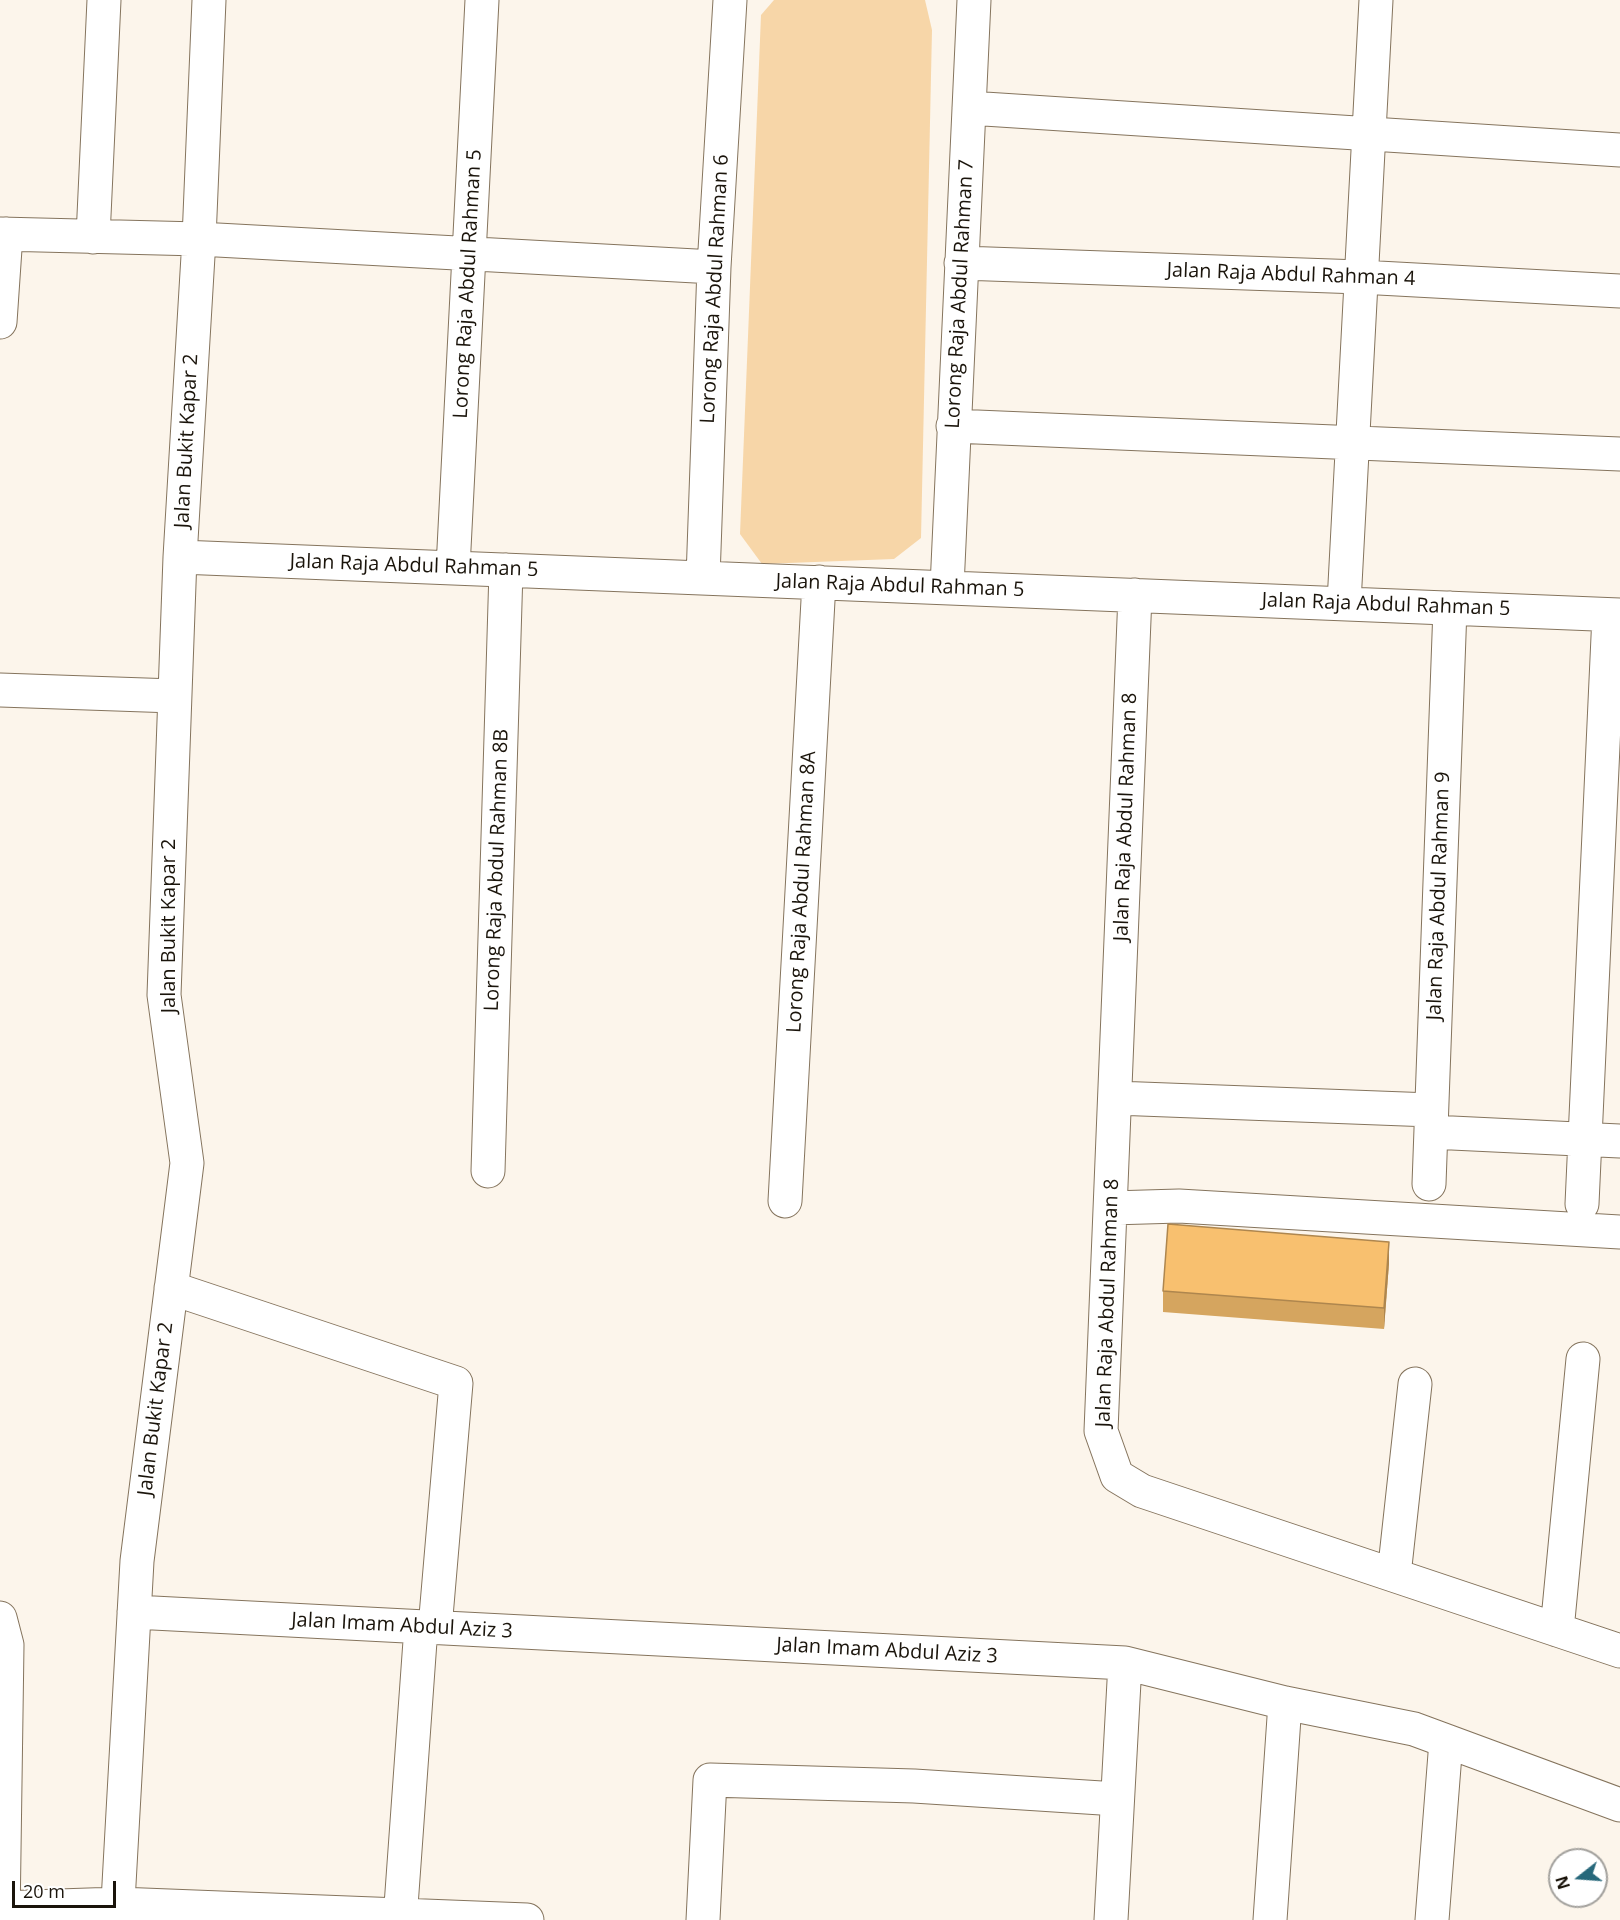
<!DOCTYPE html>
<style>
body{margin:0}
#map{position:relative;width:1620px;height:1920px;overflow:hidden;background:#fcf5eb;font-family:"Open Sans",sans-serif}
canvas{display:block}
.north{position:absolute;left:1548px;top:1848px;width:60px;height:60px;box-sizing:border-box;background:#fff;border:2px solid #a3a19d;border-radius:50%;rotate:253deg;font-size:16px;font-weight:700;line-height:24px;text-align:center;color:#1a140b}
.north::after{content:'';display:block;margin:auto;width:21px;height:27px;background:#27687b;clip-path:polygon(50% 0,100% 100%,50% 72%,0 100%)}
.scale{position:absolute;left:12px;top:1881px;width:104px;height:27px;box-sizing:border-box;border:3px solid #1a140b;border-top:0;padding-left:8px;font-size:18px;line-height:21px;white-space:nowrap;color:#1a140b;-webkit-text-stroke:4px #fff;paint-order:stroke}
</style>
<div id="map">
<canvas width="1620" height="1920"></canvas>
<div class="north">N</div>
<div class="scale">20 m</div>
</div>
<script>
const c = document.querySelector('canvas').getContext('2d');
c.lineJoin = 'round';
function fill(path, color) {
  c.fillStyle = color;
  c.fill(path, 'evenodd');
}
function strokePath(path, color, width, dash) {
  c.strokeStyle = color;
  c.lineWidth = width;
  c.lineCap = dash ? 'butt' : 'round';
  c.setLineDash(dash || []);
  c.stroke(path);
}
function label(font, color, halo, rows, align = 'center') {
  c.font = font + ' "Open Sans",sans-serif';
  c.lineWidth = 4.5;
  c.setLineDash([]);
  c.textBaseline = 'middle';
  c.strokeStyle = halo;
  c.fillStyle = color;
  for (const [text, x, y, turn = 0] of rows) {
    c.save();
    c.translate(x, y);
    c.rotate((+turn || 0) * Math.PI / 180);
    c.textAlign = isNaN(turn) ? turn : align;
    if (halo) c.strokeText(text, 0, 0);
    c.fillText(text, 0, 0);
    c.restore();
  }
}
fill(new Path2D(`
 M774 0H925L932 30 921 538 894 559 762 564 740 534 761 15Z`), '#f7d6a8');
const minor = new Path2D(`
 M969 108 1620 150
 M0 234 199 239 714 267
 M93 237 104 0
 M961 263 1360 277 1620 291
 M0 322 6 234
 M953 426 1620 454
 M180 557 1620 615
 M453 568 482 0
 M703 578 714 267 730 0
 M947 587 974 0
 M1135 595 1101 1431 1117 1476 1142 1491 1620 1651
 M1344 603 1376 0
 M0 690 174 696
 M1115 1098 1431 1110
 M1431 1132 1620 1141
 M488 1171 506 570
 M1429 1184 1450 608
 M785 1201 819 582
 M1582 1204 1609 615
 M1111 1208 1179 1206 1620 1232
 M171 1288 456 1383 435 1628
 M1394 1575 1415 1384
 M134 1612 1125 1663 1285 1703 1414 1729 1620 1805
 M0 1618 7 1645 3 1920
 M1557 1630 1583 1359
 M0 1908 118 1904 527 1920
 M117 1920 137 1561 187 1163 164 995 180 557 199 239 209 0
 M400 1920 421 1627
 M703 1920 710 1780 914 1786 1117 1799
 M1111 1920 1125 1663
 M1270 1920 1285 1703
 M1432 1920 1446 1741`);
strokePath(minor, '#85745d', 35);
strokePath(minor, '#fff', 33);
fill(new Path2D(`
 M1389 1263 1384 1329 1163 1312V1291Z`), '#d5a55f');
fill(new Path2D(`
 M1389 1242V1263L1384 1329V1308Z`), '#ae864e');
const building = new Path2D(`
 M1168 1224 1389 1242 1384 1308 1163 1291Z`);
fill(building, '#f8c06f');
strokePath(building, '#ae864e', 1.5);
label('20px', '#1a140b', '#fff', [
 ["Jalan Raja Abdul Rahman 4",1291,275,2],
 ["Lorong Raja Abdul Rahman 5",468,284,-87],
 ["Lorong Raja Abdul Rahman 6",715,289,-87],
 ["Lorong Raja Abdul Rahman 7",960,294,-87],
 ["Jalan Bukit Kapar 2",187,441,-87],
 ["Jalan Raja Abdul Rahman 5",414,566,2],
 ["Jalan Raja Abdul Rahman 5",900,586,2],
 ["Jalan Raja Abdul Rahman 5",1386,605,2],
 ["Jalan Raja Abdul Rahman 8",1126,817,-88],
 ["Lorong Raja Abdul Rahman 8B",497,870,-88],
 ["Lorong Raja Abdul Rahman 8A",802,892,-87],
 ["Jalan Raja Abdul Rahman 9",1439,896,-88],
 ["Jalan Bukit Kapar 2",169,926,-90],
 ["Jalan Raja Abdul Rahman 8",1108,1303,-88],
 ["Jalan Bukit Kapar 2",156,1409,-83],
 ["Jalan Imam Abdul Aziz 3",402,1626,3],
 ["Jalan Imam Abdul Aziz 3",887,1651,3]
]);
</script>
